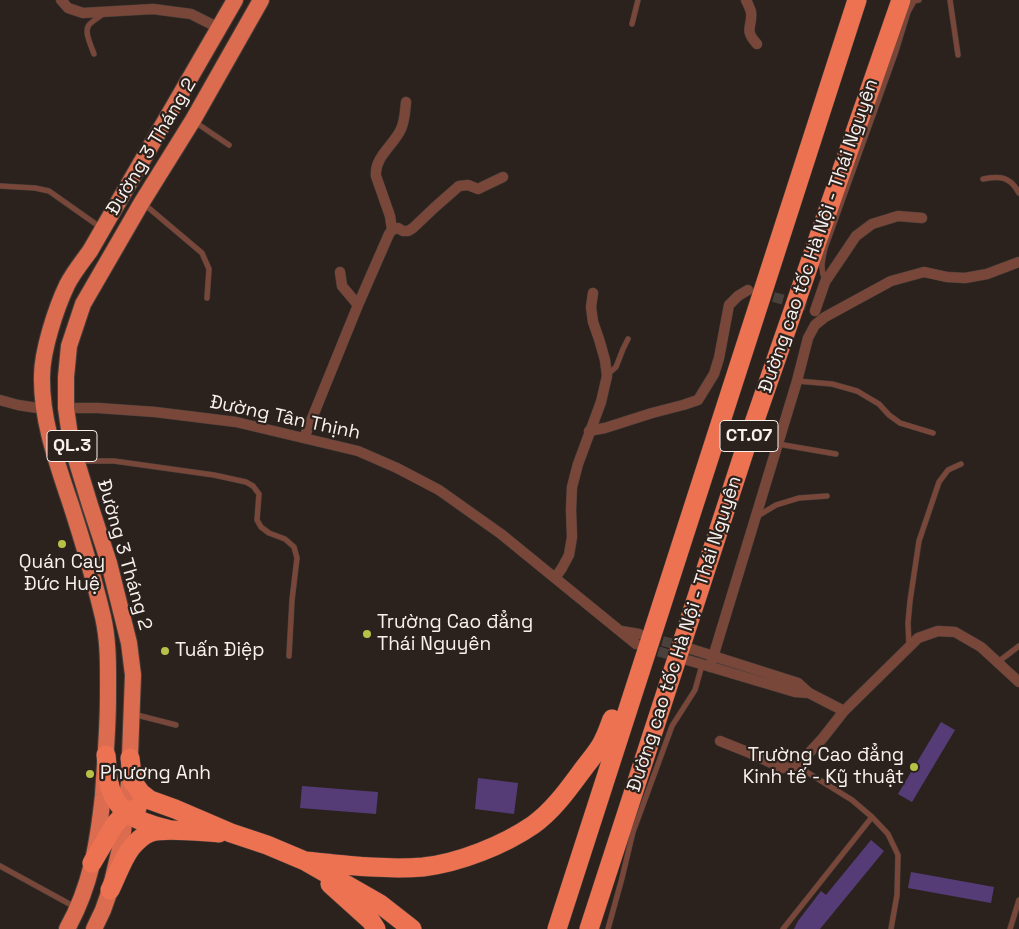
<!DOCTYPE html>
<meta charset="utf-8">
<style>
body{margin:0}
canvas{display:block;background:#2b221d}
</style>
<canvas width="1019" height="929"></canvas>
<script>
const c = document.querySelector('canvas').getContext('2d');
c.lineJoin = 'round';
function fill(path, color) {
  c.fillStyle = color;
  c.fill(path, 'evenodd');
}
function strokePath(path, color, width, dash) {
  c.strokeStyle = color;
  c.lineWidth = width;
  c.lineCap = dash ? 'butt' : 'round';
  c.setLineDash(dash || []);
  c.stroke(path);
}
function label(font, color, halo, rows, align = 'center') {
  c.font = font + ' "Space Grotesk",sans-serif';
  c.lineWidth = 4.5;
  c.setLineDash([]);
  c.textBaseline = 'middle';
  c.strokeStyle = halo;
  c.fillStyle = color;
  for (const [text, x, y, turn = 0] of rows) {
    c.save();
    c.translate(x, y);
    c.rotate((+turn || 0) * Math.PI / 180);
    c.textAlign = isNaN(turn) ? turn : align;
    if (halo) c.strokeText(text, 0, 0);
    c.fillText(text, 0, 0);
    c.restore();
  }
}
fill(new Path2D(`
 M941 722 955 730 912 802 898 794Z
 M478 778 518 783 514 814 475 809Z
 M302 786 378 792 376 814 300 808Z
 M871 840 884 851 820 929H794L798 921 821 891 826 895Z
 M911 872 994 887 991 903 908 888Z`), '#553c77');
strokePath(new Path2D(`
 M759 293 806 306
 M648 637 684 647
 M644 647 680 658`), '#4a413c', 10, [10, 5]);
const service = new Path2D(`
 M950 0 958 55
 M632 24 638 0
 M94 54C91 45 82 29 91 23 95 19 100 17 104 13
 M195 122 229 145
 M983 179C1000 176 1010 176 1019 193
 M0 186 35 188 49 191 100 227
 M144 204 202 253 209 269 207 298
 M825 281C820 269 822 261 825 248L895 54 908 12 914 1 919 0
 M607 375 616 367 623 349 628 339
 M797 381 832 384 857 391 879 404 889 415 900 423 933 433
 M778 444 836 454
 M79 461H114L214 475 246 482 253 486 259 494 257 520 261 527 269 533 285 539 294 547 297 558 292 600 289 656
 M756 517 776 505 799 498 827 496
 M909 646 908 623 910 601 919 541 939 482 948 470 961 464
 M998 662 1019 646
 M133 714 176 725
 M797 766 852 800 872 817 888 834 898 855 897 895 891 929
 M0 866 75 907
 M608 929 622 878 633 832 672 726 695 690 702 665
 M783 929 872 817
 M1010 929 1019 900`);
const minor = new Path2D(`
 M61 0 68 8 83 13 153 9 191 14 219 28
 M746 0C748 4 750 8 751 12 753 27 743 29 757 44
 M392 230 390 216 376 176C374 157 394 145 401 129 405 120 405 111 406 102
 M340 272 342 286 358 305
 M815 311 825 282 856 236 872 224 898 216 922 218
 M0 400 18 405 44 409
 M66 408H98L155 412 236 422 358 451 397 468 439 490 501 534 636 644
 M589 431 605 428 652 413 683 405 698 400 714 374 719 358 729 305 738 296 748 290
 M304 438 358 305 389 234 392 230 398 228 403 231H408L413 228 434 208 459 186 468 185 478 189 503 177
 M555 578 562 568 569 555 572 537 571 510 572 487 578 464 601 402 607 376 605 360 599 339 593 322 591 307 593 293
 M621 631 639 634
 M688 648 798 683 809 693 844 711
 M684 659 795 692 809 693
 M710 667 797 381 808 338 815 325 825 317 891 281 924 272 947 277 965 278 987 274 1019 262
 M720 741 750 753 782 768 797 766 822 739 844 711 909 647 918 638 938 631 955 632 981 647 1019 682`);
const trunk = new Path2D(`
 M67 929C91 886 98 842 103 795 105 762 108 729 108 697 108 670 109 643 103 617 94 579 83 542 71 505 57 463 41 420 42 376 42 351 56 308 67 285 73 273 82 262 90 251L235 0
 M94 929 103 910 110 890 122 840 129 782 133 675 129 643 109 563 90 505 71 443 66 408V377L69 346 83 304 142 202 193 120 261 0`);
const motorway = new Path2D(`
 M106 755C107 762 107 771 108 778 113 812 137 822 167 829
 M130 758 133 782 141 793 150 800 175 809 231 833 267 845 305 861 380 904 412 929
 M305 861C345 865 384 870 423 867 459 863 504 845 533 825 554 810 569 788 584 768 590 760 597 752 602 743 606 736 609 727 612 719
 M92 863 115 824 126 812 137 808
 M330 884 371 921 376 929
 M110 890C117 876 122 860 131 848 136 842 142 836 149 833 162 827 203 832 219 833
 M557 929 857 0
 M589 929 746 446 901 0`);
strokePath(service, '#483f3a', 6);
strokePath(minor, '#483f3a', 11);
strokePath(trunk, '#483f3a', 18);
strokePath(motorway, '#483f3a', 20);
strokePath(service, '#79473a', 5);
strokePath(minor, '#79473a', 10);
strokePath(trunk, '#dc6c4f', 16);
strokePath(motorway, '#ed7252', 19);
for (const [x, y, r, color] of [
 [62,544,5,"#b8c147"],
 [367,634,5,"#b8c147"],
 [165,651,5,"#b8c147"],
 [914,767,5,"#b8c147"],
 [90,774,5,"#b8c147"]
]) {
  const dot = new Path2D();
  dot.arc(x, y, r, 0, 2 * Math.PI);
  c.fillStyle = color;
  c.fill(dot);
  strokePath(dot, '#2b221d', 2);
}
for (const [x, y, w] of [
 [749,436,58],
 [72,446,50]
]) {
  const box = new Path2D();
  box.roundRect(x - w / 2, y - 15.5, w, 31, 4);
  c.fillStyle = '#2b221d';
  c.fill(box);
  strokePath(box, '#f8f1ee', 1);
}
label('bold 18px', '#f8f1ee', null, [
 ["CT.07",749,436],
 ["QL.3",72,446]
]);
label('19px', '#f8f1ee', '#2b221d', [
 ["Đường 3 Tháng 2",152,147,-59],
 ["Đường cao tốc Hà Nội - Thái Nguyên",819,236,-71],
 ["Đường Tân Thịnh",285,418,12],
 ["Đường 3 Tháng 2",124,555,74],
 ["Đường cao tốc Hà Nội - Thái Nguyên",685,634,-72]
]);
label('19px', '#f8f1ee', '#2b221d', [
 ["Quán Cay",62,563,"center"],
 ["Đức Huệ",62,585,"center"],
 ["Trường Cao đẳng",377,623],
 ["Thái Nguyên",377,645],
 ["Tuấn Điệp",175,651],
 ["Trường Cao đẳng",904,756,"right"],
 ["Kinh tế - Kỹ thuật",904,778,"right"],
 ["Phương Anh",100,774]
], 'left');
</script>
